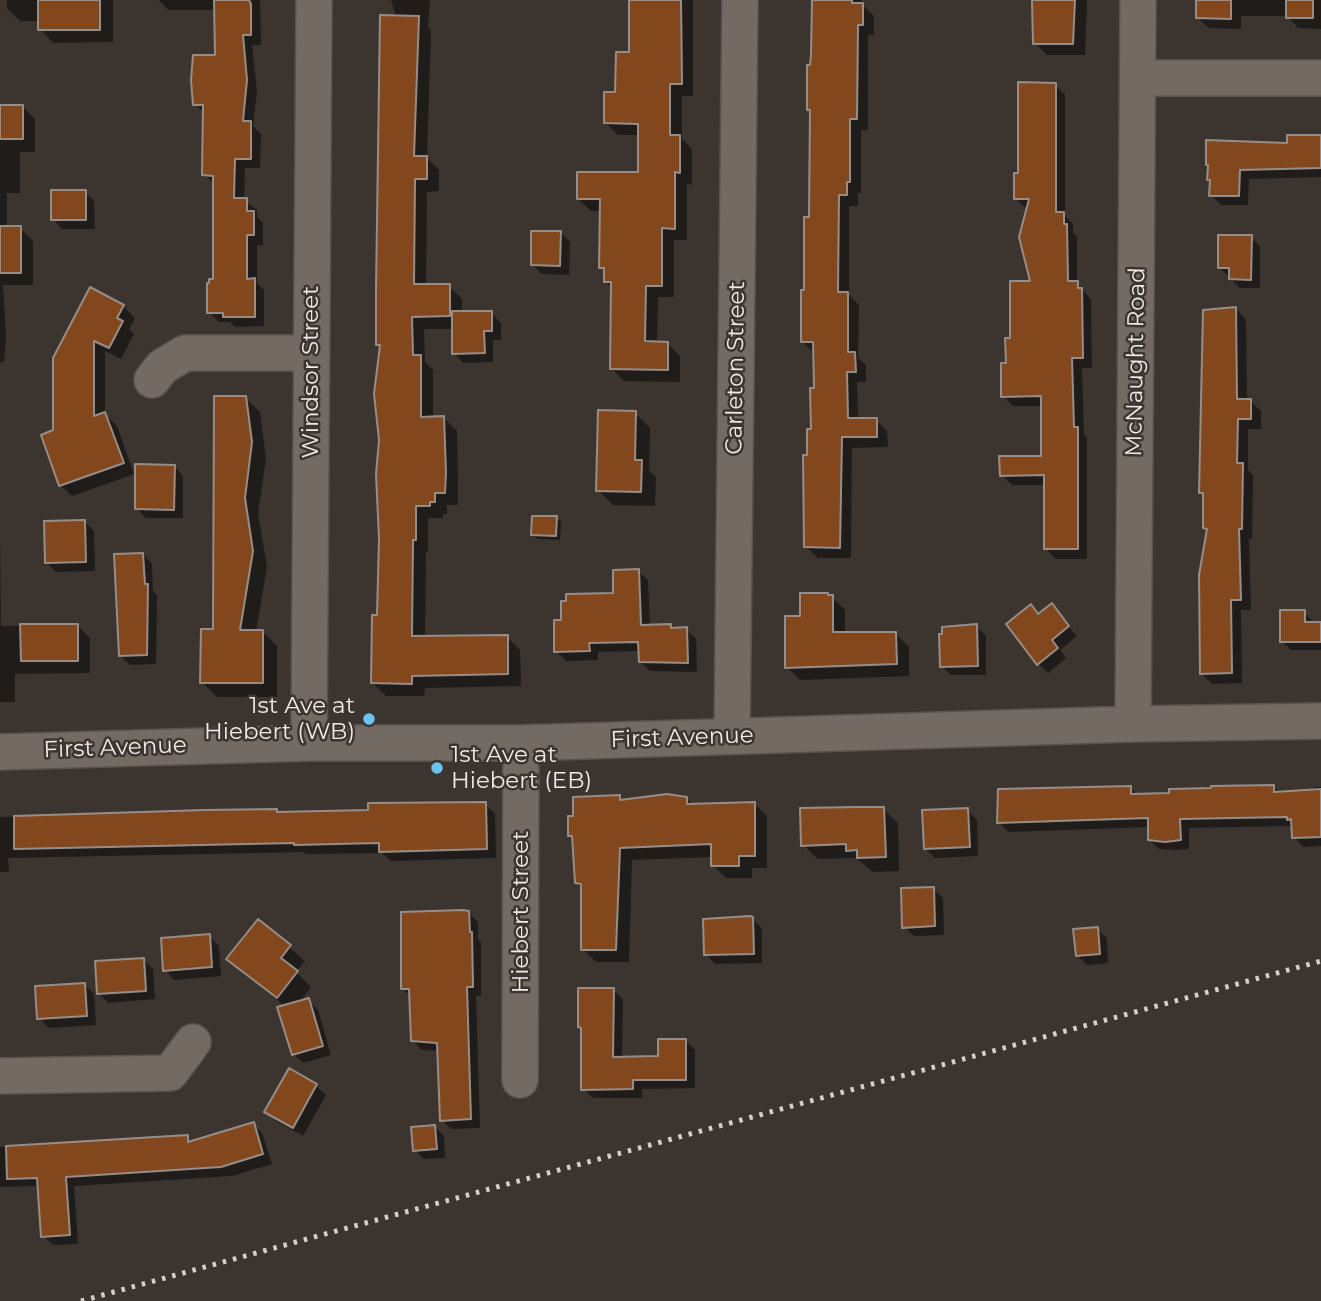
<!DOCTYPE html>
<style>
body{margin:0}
canvas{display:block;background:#3c342f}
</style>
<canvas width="1321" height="1301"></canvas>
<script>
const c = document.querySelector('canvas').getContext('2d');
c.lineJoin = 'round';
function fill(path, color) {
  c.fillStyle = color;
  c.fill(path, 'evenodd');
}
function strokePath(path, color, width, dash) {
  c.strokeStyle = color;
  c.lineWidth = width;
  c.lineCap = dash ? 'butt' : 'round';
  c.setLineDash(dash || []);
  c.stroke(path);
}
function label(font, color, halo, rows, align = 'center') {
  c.font = font + ' Montserrat,sans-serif';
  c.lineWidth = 5;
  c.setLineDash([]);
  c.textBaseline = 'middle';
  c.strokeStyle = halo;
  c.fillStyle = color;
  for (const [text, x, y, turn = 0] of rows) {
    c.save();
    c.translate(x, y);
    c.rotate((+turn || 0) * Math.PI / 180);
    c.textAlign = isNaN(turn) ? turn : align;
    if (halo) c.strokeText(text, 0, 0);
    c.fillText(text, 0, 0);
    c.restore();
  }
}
fill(new Path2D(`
 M7 0H113V42L53 43 40 29V21H20L7 8Z
 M159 0H260L261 45H252L257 91 253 126 261 134 260 168H245L244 200 257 210V216L263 223V245H257V283L264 290V326L235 327 230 322H219L209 312 215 281V185L204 174 205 114 195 104 217 57 216 10H168Z
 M391 0H430L428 27 431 31 427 158 439 170V191L427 192 426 286H449L462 299V313H491L501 323V340H493V362L463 363 454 353V329H424L425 362 433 370V418H444L457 431 458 487V505H447V514H443V518H428V552H426L425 638 507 637 520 650 521 686 425 688 424 696H386L373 683 379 617 381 347 378 344 396 17Z
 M631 0H693V96H682V139L692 149V185L687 184V240H674V297H658L657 343 668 344 680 356V382L624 381 611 368 613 289 606 282V272L601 267 602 211H591L578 199 640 174V135H618L606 123 631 53Z
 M812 0H862V4L874 16V35H868V130H861V193H858V206H849V295L859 305 858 358 866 365V382H857L858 420H876L887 431 888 447 852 448 851 558H818L806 547 809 456 815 390 814 353 802 341 811 219 812 112 809 109 813 55Z
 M1034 0H1087L1085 55H1047L1035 43Z
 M1198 0H1321V29L1298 28 1287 16H1241V29L1209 28 1198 18Z
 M1055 85 1065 95V216L1073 224V233L1077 236V282L1091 300 1092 368H1082L1084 435 1087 438V559H1056L1046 549V485H1012L1001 475 1043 458V406H1013L1003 396 1012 340 1032 283 1028 209 1015 199 1020 175Z
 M0 106H22L35 119V152H20V193H7V228H20L33 241V285H3L6 337 4 362H0Z
 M1321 137V177L1249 179 1248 205H1221L1211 195V182L1209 180 1289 145Z
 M85 192 94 201 95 229H62L53 219Z
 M560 232 570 242 569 275 542 274 532 264Z
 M1251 237 1260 246V288H1240L1220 268Z
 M123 306 135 318 129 329 134 334 121 359 105 351V414L117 426 134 474 72 496 60 485 55 432V358Z
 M1236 309 1246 320 1247 401H1250L1261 411V429H1248V470L1253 475 1252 539H1249L1251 610H1241L1242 683 1212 684 1201 673 1208 532 1204 528 1205 496 1201 492Z
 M245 398 260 412 266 458 258 514 267 567 256 632H263L277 646V697H217L202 682 214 631Z
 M635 413 650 428 649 470 656 477 655 506 613 505 598 490Z
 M174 466 183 476V518H146L136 508Z
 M557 518 561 522 560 540 538 539 533 535Z
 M84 521 94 531 95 571 56 572 46 562Z
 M0 537 1 626 77 625 90 638V673L15 674V702H0Z
 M143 554 152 564 153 591 157 595 156 664 130 665 120 655Z
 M638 571 648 580 650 627 670 626 674 629H686L696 639 697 672 650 671 640 661V651L598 652V660L566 661 556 651 563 621 615 594Z
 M832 597 845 610V634H896L909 647V676L800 680 787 667 802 617Z
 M1031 606 1040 615 1051 606 1077 636 1060 650 1066 658 1048 673 1038 663Z
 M1304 612 1314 623H1321V650H1291L1282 641Z
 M976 626 986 636V675H951L941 666Z
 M1273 786 1280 793 1314 791 1313 787H1321V846L1303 847 1294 837 1293 826 1189 828V849L1175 850 1159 849 1150 840 1149 827 1008 832 999 822 1130 788 1138 795Z
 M619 796 624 801 686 798 693 806 754 804 767 816V868H752V878H726L713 865V857L632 860 629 962H596L583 949V889L576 883 574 840 570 835 575 817Z
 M485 804 495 814 496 858 391 861 382 853 306 854 303 852 8 858 9 872H0V817L205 812 279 814 370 812Z
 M883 809 898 823 899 871 873 872 856 858 818 859 803 845Z
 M967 810 977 820 978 856 935 858 925 848Z
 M933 889 943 898 944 935 914 936 904 927Z
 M468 913 478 922V940L481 942V996H476L480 1128 451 1129 442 1120 439 1051 422 1050 412 1040 411 997 403 989Z
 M753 919 762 929V963L715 964 706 954Z
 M258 921 305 961 296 972 311 987 299 1003 308 1000 318 1010 331 1055 303 1063 293 1054 286 1007 243 973 228 959Z
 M1097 929 1107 938 1108 963 1087 965 1077 955Z
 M209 936 219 946 221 976 174 980 165 970Z
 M143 959 153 969 155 999 108 1003 99 993Z
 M84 984 94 994 96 1025 49 1028 39 1018Z
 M613 990 623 999 622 1058H660L686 1041 695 1050V1088L642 1089V1098H593L583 1089V1030L579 1027Z
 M289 1071 316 1086 326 1095 303 1136 276 1121 266 1112Z
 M253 1124 262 1133 272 1164 232 1176 74 1186 78 1244 53 1245 43 1236 39 1186 0 1187V1147L63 1146 187 1137 192 1142Z
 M434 1126 444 1136 445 1158 424 1159 415 1150Z`), '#0007');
const building = new Path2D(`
 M38 0H100V30H38Z
 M214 0H249L251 4V35H243L247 80 243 121H251V159H235L234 198H247V211H254V235H247V279L255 278V317H223V313H207V283H209V279H213V176L202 175 203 105H193L191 80 193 55H215Z
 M629 0H681L682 84H670V135H680V173L675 172V229L662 228V286H646L645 341 668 342V370L610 369 611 282H604V268H599L600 199H577V172H638V124L604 123V92H615L616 52H629Z
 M812 0H852V3H863V25H858L857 119H850V182H847V195H839L838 292H848V352H855L856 372H847L848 418H877V437H842L840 548 804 547 803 455H807V429H811L810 388H814L813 342H801V290H804V217H809L810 110H807V65H810L811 55Z
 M1032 0H1075L1073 44H1033Z
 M1196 0H1231V19L1196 18Z
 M1286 0H1313V18H1286Z
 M380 15 419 16 414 156H427V179H415L414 284H450V316L412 317 413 355H421V417L444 416 446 473 445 493H435V502H430V506H416V540H413L412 636 508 635V674L412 676V684L371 683 372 615H377L379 539 376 474 379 440 374 394 380 345H376V289Z
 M1018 82 1056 83V212H1064V224H1067L1068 281H1078V288H1082L1083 358H1072L1074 427H1078V549H1044V475L1000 476 999 456H1041V396L1001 397V363H1006L1005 338H1010V281H1030L1019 237 1029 199H1014V173H1018Z
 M0 105H23V139H0Z
 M1287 135H1321V168L1240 170 1239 196H1209L1210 180H1207L1208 165H1206V140L1287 143Z
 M51 190H86V220H51Z
 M0 226H21V273H0Z
 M531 231H561L560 266 531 265Z
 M1218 235H1252L1251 280 1229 279V268H1218Z
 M90 287 124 305 117 318 123 321 109 348 94 341V416L105 412 124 463 59 486 41 435 53 430V358Z
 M1236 307 1237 399H1251V419H1238L1237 463H1243L1242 529H1239L1241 600H1231L1232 673 1200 674 1199 575 1207 529 1203 528V493H1199L1203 310Z
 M452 311H492V331H484L485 353 452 354Z
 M214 396H246L252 442 245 498 253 551 240 630H263V683H200L201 629H213Z
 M598 410 636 411 635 460H642L641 492 596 491Z
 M135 464 175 465 174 510 135 509Z
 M532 516H557L556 536 531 535Z
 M85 520 86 562 45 563 44 521Z
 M143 553 145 584H148L147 655 119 656 114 554Z
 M639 569 641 625 671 624V628L687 627 688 663 639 662 638 642 589 643 590 651 554 652V620H561V601H566V594L613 593V570Z
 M800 593H828V595H833V632H896L897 664 785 668V616H800Z
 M1052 603 1069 626 1052 640 1058 648 1037 665 1006 624 1031 604 1038 614Z
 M1280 610H1305V622H1321V642H1280Z
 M20 624H78V661H21Z
 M977 624 978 666 940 667 939 634H942V627Z
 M1274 785V792L1321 789V837L1292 838 1291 819 1287 820V817L1180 819 1181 840 1165 842 1148 840V818L997 823 998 789 1131 786V794L1169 793V789L1211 788V786Z
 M667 794 687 797V804L755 802V856H739V866H711V844L620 848 616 950H581V884L575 883 572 836H568V816H573V797L620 795V800Z
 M486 802 487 849 379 852V843L294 845V843L14 849V816L205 810 277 809V812L368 810V803Z
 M858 807H884L886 857 857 858V850L846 851V844L801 846 800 808Z
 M968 808 970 847 924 849 922 810Z
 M934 887 935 926 902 928 901 888Z
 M463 910 469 911 470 932H472L473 987H467L471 1119 440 1121 437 1043 411 1041 409 989H401V912Z
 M750 916 753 917 754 954 704 955 703 919Z
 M258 919 291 945 281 958 298 971 277 998 226 959Z
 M1098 927 1100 954 1076 956 1073 929Z
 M210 934 212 967 163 971 161 938Z
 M144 958 146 991 97 994 95 961Z
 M85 983 87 1016 37 1019 35 986Z
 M578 988H614L613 1057 658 1056V1039H686V1080H633V1089L581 1090V1028L578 1027Z
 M309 998 323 1046 292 1055 277 1007Z
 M289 1068 317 1084 293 1128 264 1112Z
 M254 1122 263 1154 221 1167 66 1177 70 1235 41 1237 37 1178 7 1179 6 1146 188 1135V1142Z
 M435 1125 437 1149 413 1151 411 1127Z`);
fill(building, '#82471c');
strokePath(building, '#978d88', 2);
const minor = new Path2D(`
 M1138 78H1321
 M152 380 162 367 185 353H312
 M1133 724 1138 0
 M732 736 740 0
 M309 743 314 0
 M0 752 309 743H521L1133 724 1321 721
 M0 1076 170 1073 193 1042
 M520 1080 521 743`);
strokePath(minor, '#58514d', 38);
strokePath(minor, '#736a64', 35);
strokePath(new Path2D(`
 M81 1301 1321 961`), '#d4cfcb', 5, [3.5, 7]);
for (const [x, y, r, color] of [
 [369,719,7,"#6bc3f2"],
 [437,768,7,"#6bc3f2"]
]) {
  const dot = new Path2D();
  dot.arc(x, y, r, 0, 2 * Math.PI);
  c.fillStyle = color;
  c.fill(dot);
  strokePath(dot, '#3c342f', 2.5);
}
label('23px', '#eee9e6', '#3c342f', [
 ["McNaught Road",1136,362,-89],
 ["Carleton Street",736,368,-89],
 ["Windsor Street",311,372,-90],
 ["First Avenue",682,738,-2],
 ["First Avenue",115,748,-2],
 ["Hiebert Street",521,912,-90]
]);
label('23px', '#eee9e6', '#3c342f', [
 ["1st Ave at",355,706],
 ["Hiebert (WB)",355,732],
 ["1st Ave at",451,755,"left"],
 ["Hiebert (EB)",451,781,"left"]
], 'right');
</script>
